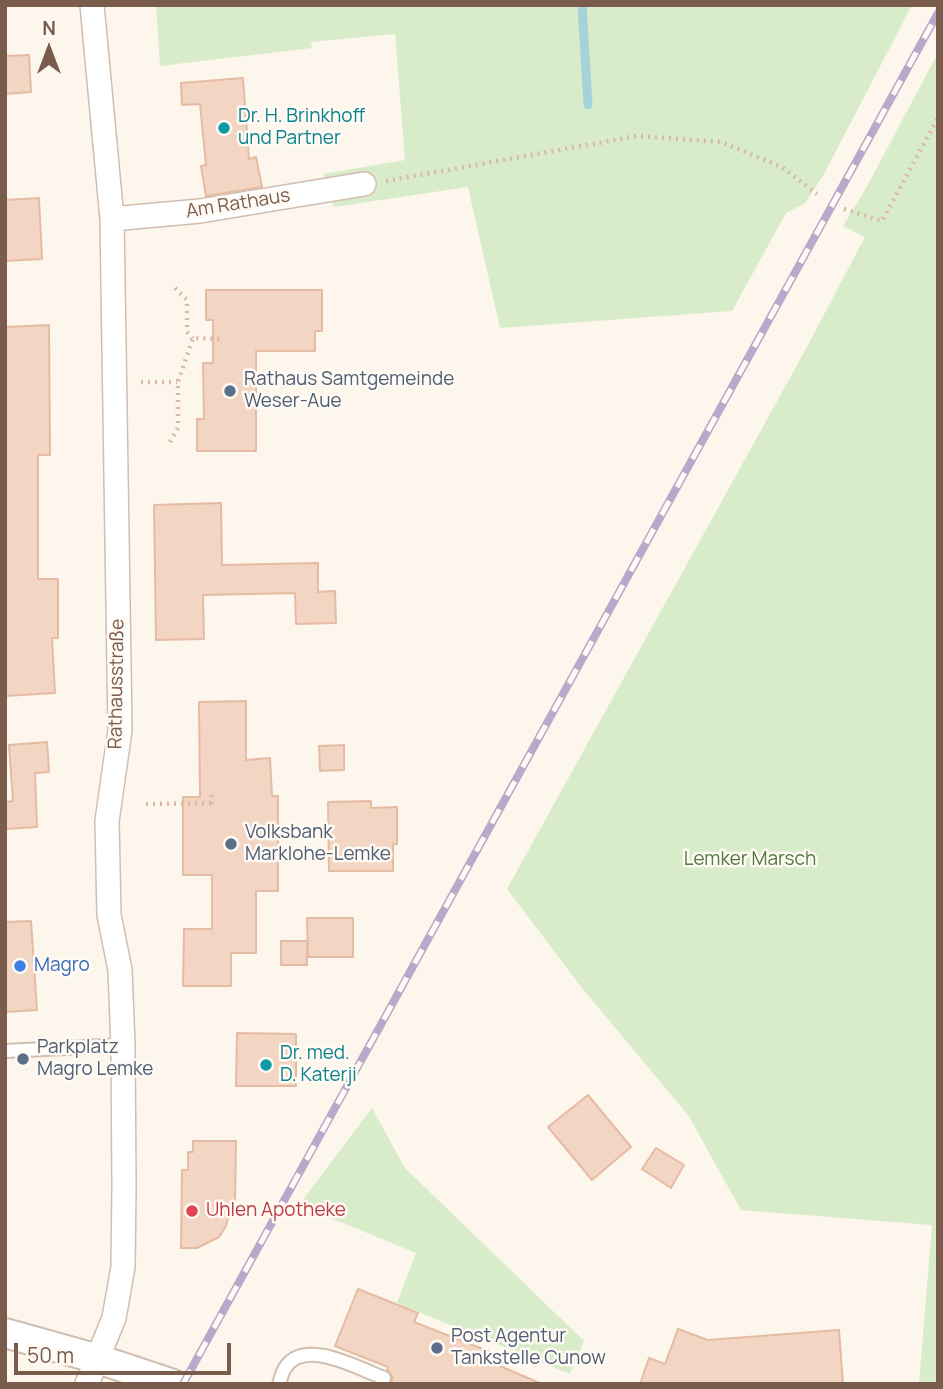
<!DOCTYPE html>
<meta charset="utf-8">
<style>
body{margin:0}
#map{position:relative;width:943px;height:1389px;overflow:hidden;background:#fdf6ec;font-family:Manrope,sans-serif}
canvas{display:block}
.frame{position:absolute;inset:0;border:7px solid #7a5c4d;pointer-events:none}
.north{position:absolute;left:14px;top:14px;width:70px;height:70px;-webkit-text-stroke:5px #fffaf3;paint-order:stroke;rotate:0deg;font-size:19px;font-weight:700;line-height:28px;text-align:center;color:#7a5c4d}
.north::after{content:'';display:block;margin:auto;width:24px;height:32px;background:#7a5c4d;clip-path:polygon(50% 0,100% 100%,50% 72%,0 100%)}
.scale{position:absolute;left:14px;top:1343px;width:217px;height:32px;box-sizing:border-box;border:4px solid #7a5c4d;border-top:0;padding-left:9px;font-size:21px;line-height:24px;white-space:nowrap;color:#7a5c4d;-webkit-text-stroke:5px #fffaf3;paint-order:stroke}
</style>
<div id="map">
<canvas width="943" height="1389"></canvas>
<div class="frame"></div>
<div class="north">N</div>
<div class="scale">50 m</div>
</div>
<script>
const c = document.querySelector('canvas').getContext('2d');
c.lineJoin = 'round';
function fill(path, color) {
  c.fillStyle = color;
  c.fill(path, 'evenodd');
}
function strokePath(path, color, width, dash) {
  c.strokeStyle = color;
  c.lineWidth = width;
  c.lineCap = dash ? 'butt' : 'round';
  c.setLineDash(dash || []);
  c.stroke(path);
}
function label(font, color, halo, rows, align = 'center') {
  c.font = font + ' Manrope,sans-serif';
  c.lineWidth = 5;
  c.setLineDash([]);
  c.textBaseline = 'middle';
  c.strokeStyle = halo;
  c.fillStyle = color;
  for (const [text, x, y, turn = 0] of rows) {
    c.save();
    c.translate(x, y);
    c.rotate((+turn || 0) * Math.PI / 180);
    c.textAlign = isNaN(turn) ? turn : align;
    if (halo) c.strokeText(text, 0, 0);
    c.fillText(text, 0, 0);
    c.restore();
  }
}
fill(new Path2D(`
 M156 5H912L823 176 805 203 786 213 732 311 500 328 468 187 334 207 323 174 405 160 395 34 311 42 312 48 160 66Z
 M938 53V1384H919L932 1225 741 1210 688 1115 582 988 507 889 801 358 865 237 843 226 865 190Z
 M372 1108 405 1168 584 1341 570 1374 397 1303 416 1253 299 1205Z`), '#d8ecc9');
strokePath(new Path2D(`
 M582 5 588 105`), '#a5d3da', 9);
const building = new Path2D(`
 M29 55 31 92 5 94V56Z
 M243 78 249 159 256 157 262 187 206 196 201 166 206 165 200 104 182 105 181 83Z
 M39 198 42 259 5 261V200Z
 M206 290H322V331H315V351H256V451H197V419H204L203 363H213V320H206Z
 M49 325 50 455H38V579H58V638H52L55 693 5 696V327Z
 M221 503 222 565 318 563V592L335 591 336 623 296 624 295 593 203 595 204 639 156 640 154 505Z
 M246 701V760L270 758 272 796H278V891H256V953H231V986H183L184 929H212V875H183V797H200L199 702Z
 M47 742 49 772 35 773 37 827 5 829V802L13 801 9 745Z
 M344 745V770L320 771 319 746Z
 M371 801V808L397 807V844H393V871H329L328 802Z
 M307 918H353V957H308Z
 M31 921 37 1010 5 1012V922Z
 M281 941H307V965H281Z
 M237 1033 296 1034V1086H236Z
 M588 1095 631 1147 592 1180 548 1127Z
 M193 1141H236L235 1204H232L226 1226 219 1237 197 1248H181L182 1170H188V1152H193Z
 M656 1148 684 1165 671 1188 642 1169Z
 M358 1289 418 1313 414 1322 503 1357 500 1366 542 1384H390L393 1377 387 1370 388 1367 335 1346Z
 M678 1329 708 1340 839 1330 843 1384H640L649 1358 665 1364Z`);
fill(building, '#f3d5c3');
strokePath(building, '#e6bba3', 2);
const service = new Path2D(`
 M5 1051 123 1045
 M279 1384C281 1379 282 1372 285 1368 304 1337 359 1369 384 1378`);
const minor = new Path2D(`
 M112 219 200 211 364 184
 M87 1384 114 1318 123 1267 124 1187 123 1045 120 970 109 915 107 821 120 730 112 219 92 5`);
const tertiary = new Path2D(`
 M5 1333 98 1359 173 1384`);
strokePath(service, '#d1beb0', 16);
strokePath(minor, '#d1beb0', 26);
strokePath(tertiary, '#d1beb0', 32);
strokePath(new Path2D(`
 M386 181 637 136 721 142 782 167 817 194
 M844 209 882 221 938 118
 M175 288 187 300V332L193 338
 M141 382H177
 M170 442 178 428V382L193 338 220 339
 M146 804 216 803
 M211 804 212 790`), '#d9b8a5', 4.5, [2, 5]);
strokePath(service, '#fff', 12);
strokePath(minor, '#fff', 23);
strokePath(tertiary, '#fff', 28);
const rail = new Path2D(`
 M183 1384 938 13`);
strokePath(rail, '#b9a8c9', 8);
strokePath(rail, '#fffaf3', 5, [16]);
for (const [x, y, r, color] of [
 [224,128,7,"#0f9aa8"],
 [230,391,7,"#5c6f8a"],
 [231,844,7,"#5c6f8a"],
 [20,966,7,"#3f7fe0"],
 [23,1059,7,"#5c6f8a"],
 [266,1065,7,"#0f9aa8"],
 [192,1211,7,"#e0444e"],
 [437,1348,7,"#5c6f8a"]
]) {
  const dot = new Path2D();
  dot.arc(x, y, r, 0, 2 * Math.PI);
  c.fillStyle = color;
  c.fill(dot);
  strokePath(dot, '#fffaf3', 2.5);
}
label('19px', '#0d838f', '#fffaf3', [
 ["Dr. H. Brinkhoff",238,117],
 ["und Partner",238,139],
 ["Dr. med.",280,1054],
 ["D. Katerji",280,1076]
], 'left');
label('19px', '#7a5c4d', '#fffaf3', [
 ["Am Rathaus",238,204,-9],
 ["Rathausstraße",117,684,-89]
]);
label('19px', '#4e5e75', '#fffaf3', [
 ["Rathaus Samtgemeinde",244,380],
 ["Weser-Aue",244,402],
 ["Volksbank",245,833],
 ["Marklohe-Lemke",245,855],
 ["Parkplatz",37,1048],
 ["Magro Lemke",37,1070],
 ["Post Agentur",451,1337],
 ["Tankstelle Cunow",451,1359]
], 'left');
label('19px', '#537a41', '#fffaf3', [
 ["Lemker Marsch",750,860]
]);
label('19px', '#366cbe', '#fffaf3', [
 ["Magro",34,966]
], 'left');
label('19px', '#be3a42', '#fffaf3', [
 ["Uhlen Apotheke",206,1211]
], 'left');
</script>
